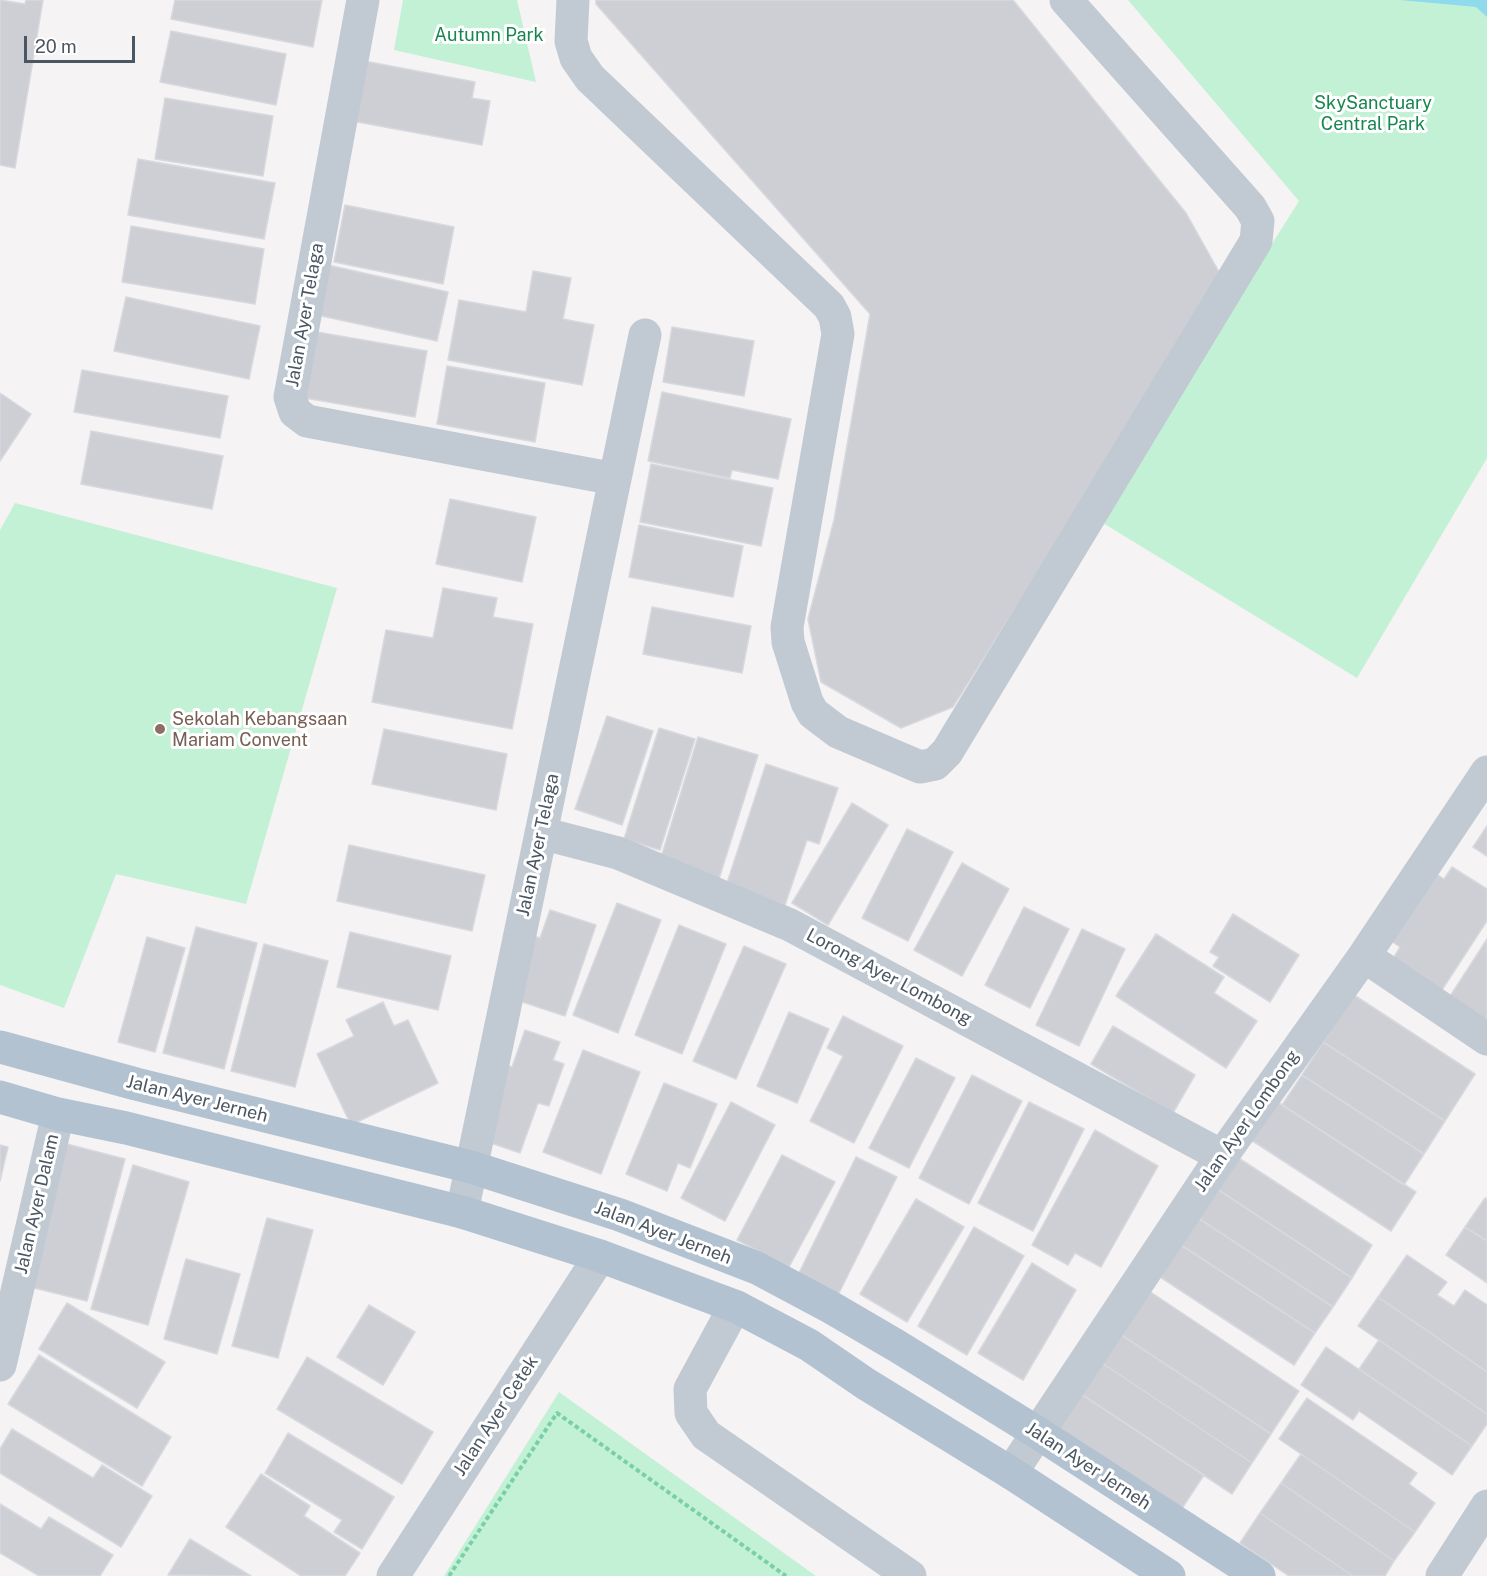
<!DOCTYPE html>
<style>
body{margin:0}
#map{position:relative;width:1487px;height:1576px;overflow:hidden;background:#f5f3f3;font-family:"Public Sans",sans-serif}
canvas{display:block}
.scale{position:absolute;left:24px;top:36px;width:111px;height:27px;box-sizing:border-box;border:3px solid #4a5661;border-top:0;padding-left:8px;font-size:18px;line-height:21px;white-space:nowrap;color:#4a5661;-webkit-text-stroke:4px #fff;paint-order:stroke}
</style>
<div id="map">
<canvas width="1487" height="1576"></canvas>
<div class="scale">20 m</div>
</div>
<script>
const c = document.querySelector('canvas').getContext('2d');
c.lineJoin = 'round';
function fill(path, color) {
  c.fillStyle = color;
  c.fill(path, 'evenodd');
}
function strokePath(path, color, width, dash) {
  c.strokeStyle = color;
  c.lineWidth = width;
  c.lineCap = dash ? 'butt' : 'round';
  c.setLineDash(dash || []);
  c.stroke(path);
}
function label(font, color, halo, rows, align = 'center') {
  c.font = font + ' "Public Sans",sans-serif';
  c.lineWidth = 6;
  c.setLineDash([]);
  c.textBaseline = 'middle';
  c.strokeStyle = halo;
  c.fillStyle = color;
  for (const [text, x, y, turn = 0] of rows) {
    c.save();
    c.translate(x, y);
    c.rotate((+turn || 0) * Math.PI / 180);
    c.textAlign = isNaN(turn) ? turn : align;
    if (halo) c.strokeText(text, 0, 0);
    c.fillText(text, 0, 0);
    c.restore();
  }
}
fill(new Path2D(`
 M403 0H517L536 82 394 50Z
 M1128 0H1487V458L1357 678 1098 520 1299 201Z
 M15 503 337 588 246 904 116 874 64 1008 0 985V530Z
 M559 1392 816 1576H444Z`), '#c3f1d5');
fill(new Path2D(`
 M1400 0H1487V17L1476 7Z`), '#90daee');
const building = new Path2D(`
 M0 0 25 4 26 0H43L15 168 0 165Z
 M175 0H322L313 47 171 19Z
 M596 0H1013L1186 213 1223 279 953 707 901 728 821 682 808 619 834 520 870 314 596 4Z
 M171 31 286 54 276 105 160 82Z
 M359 60 475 82 472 98 490 101 482 145 347 120Z
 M165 98 273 116 263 176 155 159Z
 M138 159 275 183 264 239 128 215Z
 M345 205 454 227 443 284 334 262Z
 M131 226 264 249 255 304 122 282Z
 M319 263 448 292 437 341 308 313Z
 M533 271 571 278 563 319 594 325 582 385 448 360 459 300 526 312Z
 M126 297 260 326 249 379 114 351Z
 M672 327 754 341 744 396 663 382Z
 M311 331 427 351 415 417 299 397Z
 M447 366 545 383 535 442 437 424Z
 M82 370 228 396 220 438 74 412Z
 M662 392 791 419 778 479 732 470 730 478 648 461Z
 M0 393 31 414 0 461Z
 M91 431 223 456 212 509 81 484Z
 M651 464 773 488 761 546 640 522Z
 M450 499 536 517 522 582 436 564Z
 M639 525 743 546 733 597 629 577Z
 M443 588 497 598 493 617 533 624 512 729 372 702 386 630 433 638Z
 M652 607 751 626 742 673 643 654Z
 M607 716 653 731 622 825 575 809Z
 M659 728 695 739 660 850 624 839Z
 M384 729 507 754 496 810 372 784Z
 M698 737 758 755 718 882 659 864Z
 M766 764 838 788 819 844 807 840 785 905 726 886Z
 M852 803 888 825 828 925 792 903Z
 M1487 826V856L1473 847Z
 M907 829 953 852 908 941 862 918Z
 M349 845 485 875 472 931 337 901Z
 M962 863 1009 889 962 976 914 950Z
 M1452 867 1487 889V921L1440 993 1391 962 1400 947 1385 937 1429 869 1444 879Z
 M617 903 661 920 618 1033 573 1015Z
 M1024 907 1069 929 1030 1008 985 985Z
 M550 910 596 925 565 1016 507 997 527 934 540 938Z
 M1233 914 1299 955 1270 1002 1213 966 1219 957 1210 952Z
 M679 925 726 944 682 1054 635 1035Z
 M196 927 257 943 224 1069 163 1053Z
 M1082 929 1125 949 1079 1046 1036 1025Z
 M350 932 451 956 438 1010 337 987Z
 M1156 934 1224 977 1214 993 1257 1021 1226 1068 1116 996Z
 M147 937 185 948 155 1052 118 1042Z
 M1487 939V1026L1447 1001Z
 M264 944 328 961 295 1087 231 1071Z
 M744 946 786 964 736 1079 693 1061Z
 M1354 995 1475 1074 1445 1121 1323 1042Z
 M383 1002 394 1026 408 1020 438 1083 351 1125 317 1054 354 1036 346 1020Z
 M789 1012 829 1029 797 1103 757 1086Z
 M843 1016 903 1046 854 1143 810 1121 843 1056 827 1048Z
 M1113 1026 1195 1075 1173 1113 1091 1064Z
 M525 1030 560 1042 553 1060 564 1064 549 1106 538 1103 520 1153 485 1141 498 1062 512 1067Z
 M1323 1042 1445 1121 1424 1154 1302 1075Z
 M583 1050 640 1072 601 1174 543 1152Z
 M916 1058 955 1078 909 1168 869 1148Z
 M972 1075 1022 1101 969 1204 919 1178Z
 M1302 1075 1424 1154 1404 1185 1282 1105Z
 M664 1083 717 1104 690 1168 678 1163 667 1191 626 1174Z
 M1273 1099 1416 1192 1391 1231 1248 1138Z
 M731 1102 775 1125 725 1221 681 1198Z
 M1029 1102 1084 1129 1033 1231 978 1203Z
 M1095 1130 1158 1166 1101 1267 1075 1253 1068 1265 1032 1245Z
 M59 1142 125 1159 87 1301 22 1285Z
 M0 1145 8 1147 0 1181Z
 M1231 1153 1372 1245 1352 1278 1211 1185Z
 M782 1155 835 1182 789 1267 737 1240Z
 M856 1157 897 1177 838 1295 798 1275Z
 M133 1165 189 1182 148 1325 91 1309Z
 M1211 1185 1352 1278 1333 1307 1192 1214Z
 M1485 1198 1487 1199V1241L1465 1227Z
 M916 1199 964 1227 907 1322 860 1294Z
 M1192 1214 1333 1307 1315 1333 1175 1241Z
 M267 1218 313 1230 278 1358 232 1346Z
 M974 1227 1024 1256 967 1355 918 1326Z
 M1465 1227 1487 1241V1283L1446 1255Z
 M1175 1241 1315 1333 1294 1365 1154 1273Z
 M1407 1255 1447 1282 1437 1295 1454 1306 1465 1290 1487 1305V1372L1378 1297Z
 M186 1259 240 1274 217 1354 164 1339Z
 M1032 1263 1076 1290 1023 1380 978 1353Z
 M1146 1289 1299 1391 1271 1434 1117 1332Z
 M1378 1297 1487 1372V1414L1358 1326Z
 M67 1303 165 1362 137 1408 39 1349Z
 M369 1305 415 1332 383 1385 337 1357Z
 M1117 1332 1271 1434 1252 1463 1099 1361Z
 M1379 1340 1487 1414V1424L1472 1446 1359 1369Z
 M1326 1347 1472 1446 1452 1475 1359 1411 1353 1420 1301 1385Z
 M39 1355 171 1437 142 1486 8 1404Z
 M307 1357 433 1432 402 1484 277 1409Z
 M1099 1361 1252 1463 1232 1494 1078 1392Z
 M1078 1392 1204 1475 1181 1510 1055 1426Z
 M1307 1398 1417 1473 1409 1484 1435 1503 1415 1532 1279 1439Z
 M12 1429 93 1478 102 1465 152 1496 121 1547 0 1473V1449Z
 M288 1433 394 1497 362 1549 334 1532 342 1520 265 1473Z
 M1301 1454 1415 1532 1394 1561 1281 1483Z
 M261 1474 310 1506 304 1516 360 1553 345 1576H301L226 1527Z
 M1281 1483 1394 1561 1385 1576H1353L1260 1513Z
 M0 1504 41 1529 49 1517 113 1555 100 1576H39L0 1553Z
 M1260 1513 1353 1576H1289L1240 1543Z
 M190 1539 251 1576 168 1575Z`);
fill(building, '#cdcfd5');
strokePath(building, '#d7d9de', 1.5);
strokePath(new Path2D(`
 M449 1576 557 1413 786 1576`), '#7ad0a6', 4, [4.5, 3]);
strokePath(new Path2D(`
 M363 0 290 397 295 412 307 421 615 479
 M573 0 571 41 576 58 590 78 829 306 835 317 838 334 787 627 788 642 807 702 813 713 838 732 920 767 935 764 947 752 1256 241 1258 221 1250 207 1066 0
 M541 833 618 853 790 925 1222 1156
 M1364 956 1487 1039
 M462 1212 645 335
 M737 1307 729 1317 690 1389 691 1413 706 1435 910 1576
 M0 1365 58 1114
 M1011 1473 1222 1156 1364 956 1487 772
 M393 1576 600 1256
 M1442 1576 1487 1506`), '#c1cad2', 33);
strokePath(new Path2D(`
 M0 1047 136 1084 471 1167 620 1215 757 1268 832 1308 897 1346 1038 1433 1259 1576
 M0 1097 58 1114 126 1128 462 1212 600 1256 737 1307 809 1345 866 1384 1011 1473 1169 1576`), '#b3c2d1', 33);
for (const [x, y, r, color] of [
 [160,729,6,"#8d6e63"]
]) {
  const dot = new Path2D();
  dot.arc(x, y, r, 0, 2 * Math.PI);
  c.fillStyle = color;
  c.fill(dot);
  strokePath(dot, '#fff', 2);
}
label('18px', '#17864f', '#fff', [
 ["Autumn Park",489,35],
 ["SkySanctuary",1373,103],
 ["Central Park",1373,124]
]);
label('18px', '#4a5661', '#fff', [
 ["Jalan Ayer Telaga",305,315,-80],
 ["Jalan Ayer Telaga",538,845,-78],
 ["Lorong Ayer Lombong",889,977,28],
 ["Jalan Ayer Jerneh",197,1099,14],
 ["Jalan Ayer Lombong",1247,1121,-55],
 ["Jalan Ayer Dalam",37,1204,-77],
 ["Jalan Ayer Jerneh",663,1233,21],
 ["Jalan Ayer Cetek",496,1416,-57],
 ["Jalan Ayer Jerneh",1088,1466,33]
]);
label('18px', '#785e54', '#fff', [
 ["Sekolah Kebangsaan",172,719],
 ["Mariam Convent",172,740]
], 'left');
</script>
